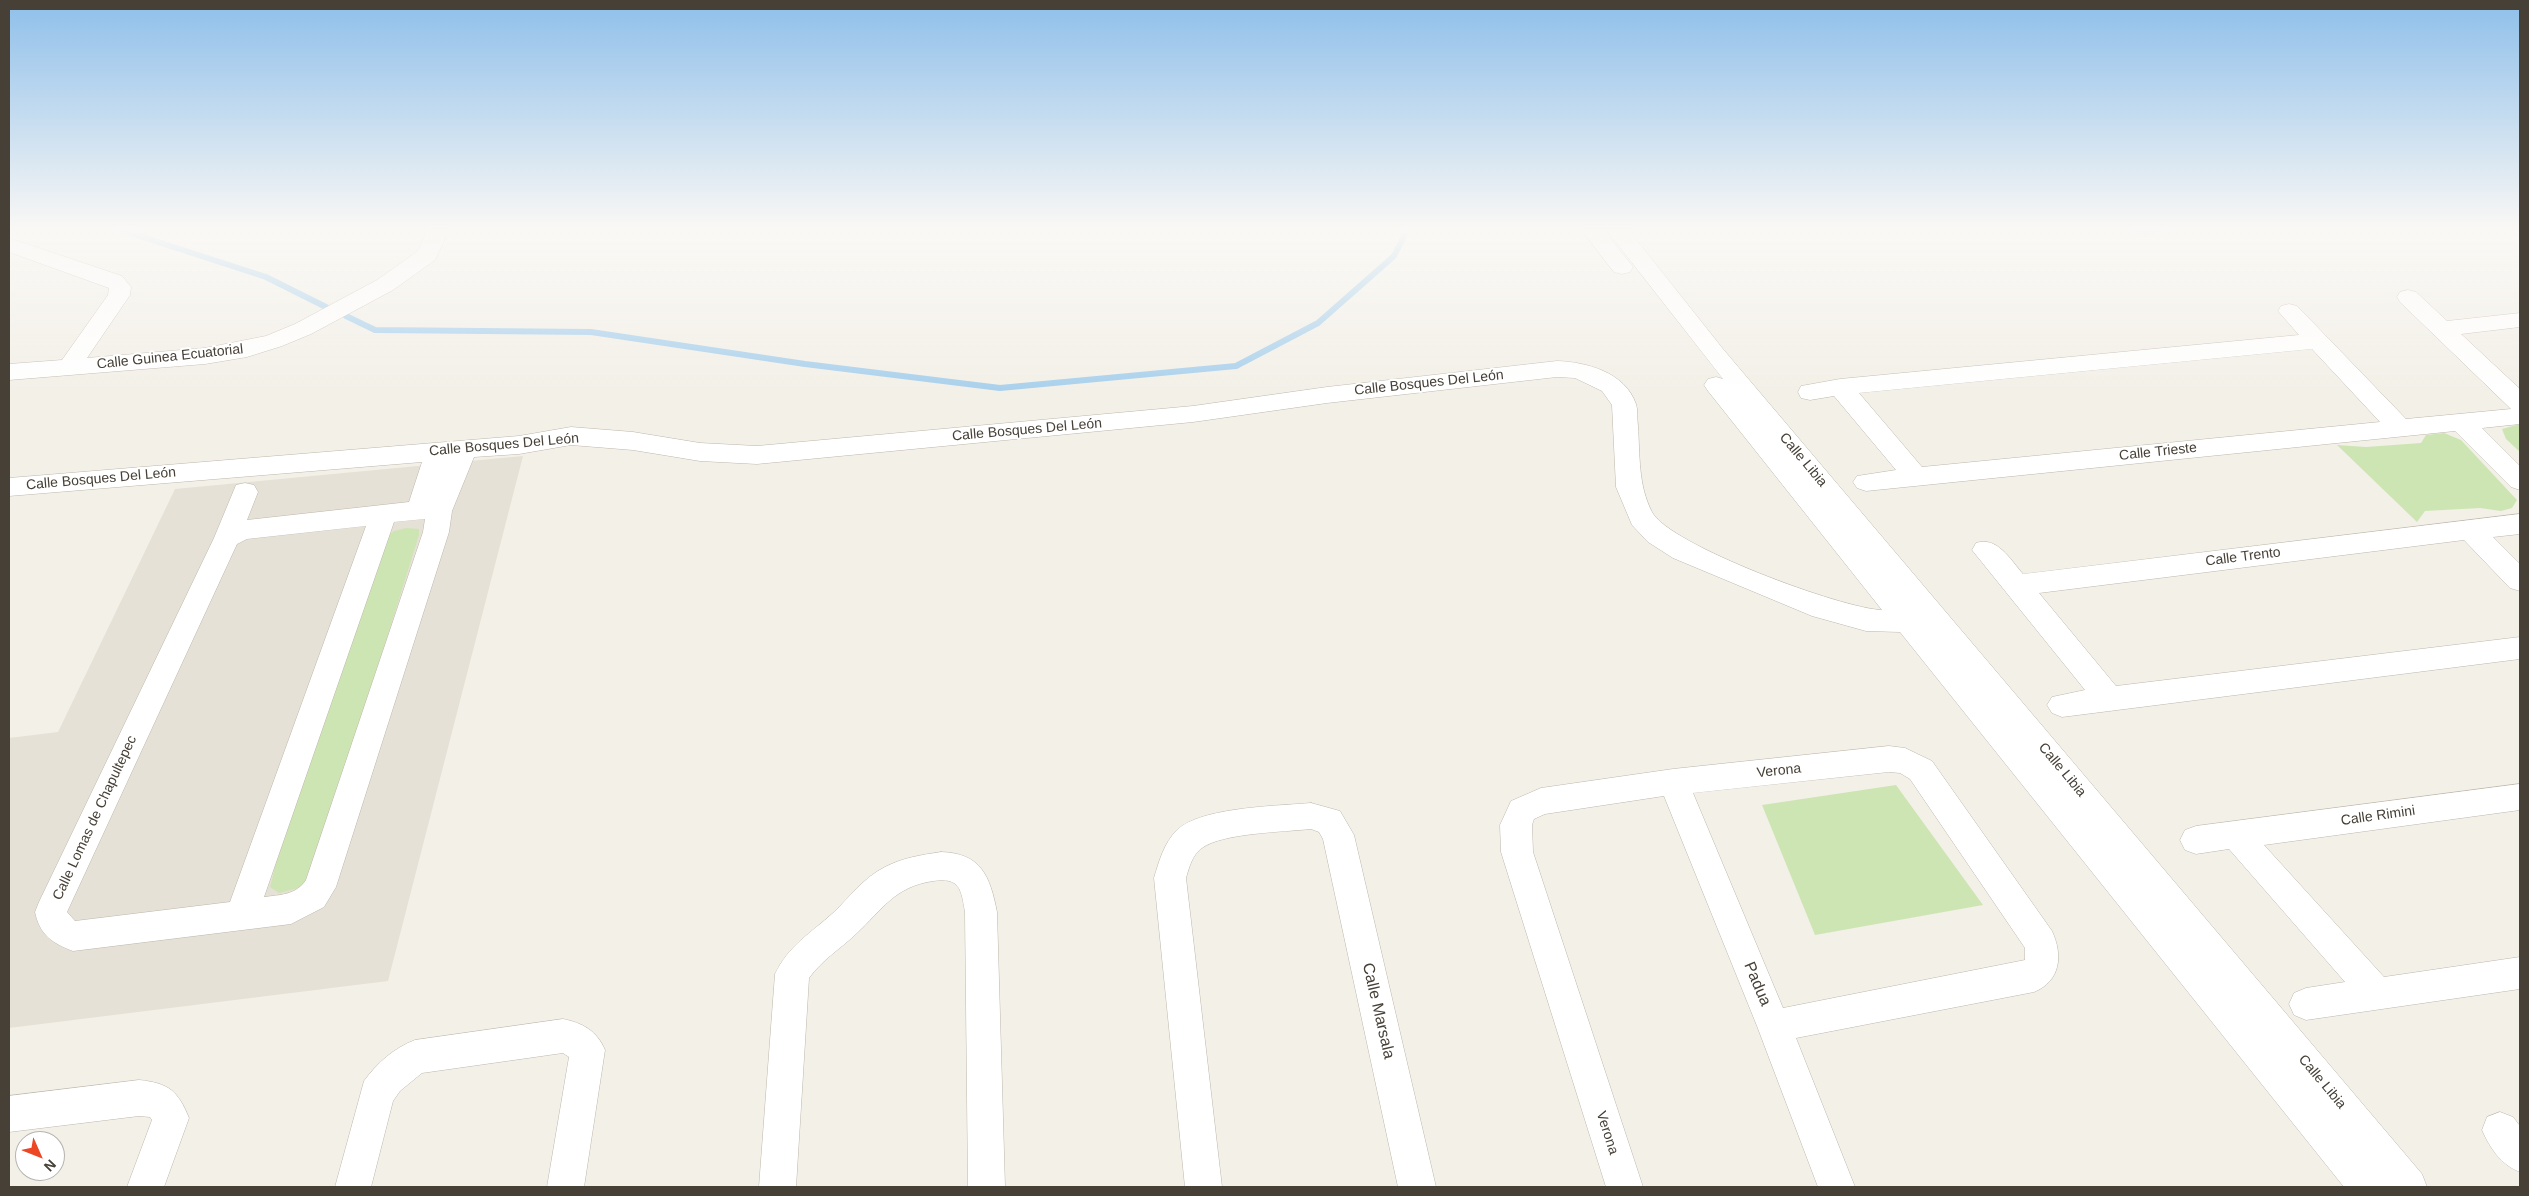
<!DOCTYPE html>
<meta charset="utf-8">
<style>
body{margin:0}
#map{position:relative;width:2529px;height:1196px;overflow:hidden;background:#f3f0e8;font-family:Helvetica,sans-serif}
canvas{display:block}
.frame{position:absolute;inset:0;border:10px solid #464037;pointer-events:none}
.north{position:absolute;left:15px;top:1131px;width:50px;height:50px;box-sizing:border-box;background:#fff;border:1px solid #b5b3af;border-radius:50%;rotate:134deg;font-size:14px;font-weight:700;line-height:20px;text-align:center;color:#464037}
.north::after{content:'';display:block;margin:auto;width:18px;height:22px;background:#ed4624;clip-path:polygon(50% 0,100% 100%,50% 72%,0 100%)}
</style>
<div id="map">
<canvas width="2529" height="1196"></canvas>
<div class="frame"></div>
<div class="north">N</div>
</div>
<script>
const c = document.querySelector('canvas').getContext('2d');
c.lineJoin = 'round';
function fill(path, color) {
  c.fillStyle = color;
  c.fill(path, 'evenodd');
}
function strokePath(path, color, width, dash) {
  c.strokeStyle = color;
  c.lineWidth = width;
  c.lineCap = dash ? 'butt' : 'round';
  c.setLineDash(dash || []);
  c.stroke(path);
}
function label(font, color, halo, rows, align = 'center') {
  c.font = font + ' Helvetica,sans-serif';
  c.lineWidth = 4;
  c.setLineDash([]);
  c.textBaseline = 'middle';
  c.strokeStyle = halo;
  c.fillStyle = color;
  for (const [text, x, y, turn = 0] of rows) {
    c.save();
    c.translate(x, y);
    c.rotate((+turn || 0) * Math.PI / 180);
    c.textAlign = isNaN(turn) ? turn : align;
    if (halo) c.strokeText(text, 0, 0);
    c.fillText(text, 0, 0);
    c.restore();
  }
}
fill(new Path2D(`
 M523 456 388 981 9 1028V738L58 732 175 489Z`), '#e6e1d6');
fill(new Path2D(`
 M2520 424V452L2506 439 2502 429Z
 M2444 433 2461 440 2517 500 2512 508 2501 511 2480 508 2425 511 2417 522 2337 445 2366 447 2421 443 2426 435Z
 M406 528 419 529V535L315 869 306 886 279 893 270 887 276 863 387 537 394 531Z
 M1896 785 1983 905 1815 935 1762 805Z`), '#cde5b3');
strokePath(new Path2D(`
 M115 228 266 277 326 307
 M2129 228 2147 232 2165 228
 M346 316 375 330 591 332 805 364 1000 388 1236 366 1318 323 1394 256 1408 228`), '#a7cfec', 6);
const minor = new Path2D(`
 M428 228H450L435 260 393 290 311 334 282 346 247 357 205 364 9 380V364L62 360 108 295 109 288 9 252V238L122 276 131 287 130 295 87 358 205 348 266 336 295 324 377 280 418 251Z
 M1580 228H1602L1633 267 1630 272 1622 274 1614 272Z
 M1605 228H1627L1723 349 2422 1174 2427 1187H2344L1900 632 1866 631 1812 616 1673 558 1648 542 1632 525 1616 487 1612 405 1602 391 1575 378 1557 377 1327 403 1193 422 757 464 700 461 633 450 571 445 519 454 474 457 452 511 449 532 336 887 324 907 291 924 73 951C52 943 40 935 35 912L39 902 214 538 236 485 245 483 254 485 258 492 247 520 409 502 422 462 9 496V478L519 436 571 427 633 432 700 443 757 446 1193 406 1327 387 1557 361C1586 362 1625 372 1636 404 1638 410 1637 419 1638 426 1640 455 1638 485 1652 512 1669 545 1843 609 1882 610L1708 391 1704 385 1708 379 1716 377 1723 379ZM425 519 423 532 306 880C296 895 280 895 264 897L394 522ZM366 526 230 902 75 921 67 912 237 544 247 539Z
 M2408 290 2416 292 2447 321 2520 313V327L2461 334 2520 389V424L2482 428 2520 466V490L2511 487 2455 431 1866 491 1857 488 1853 482 1857 476 1896 470 1834 396 1810 400 1801 398 1798 392 1801 386 1840 379 2299 335 2278 311 2281 306 2289 304 2297 306 2406 419 2511 409 2400 302 2397 297 2400 292ZM2312 349 2380 422 1922 467 1859 393Z
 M2520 514V534L2493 537 2520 564V591L2510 588 2464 540 2039 593 2116 686 2520 637V659L2062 717 2052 713 2047 705 2052 697 2085 690 1972 550 1976 543C1997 536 2010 559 2023 574Z
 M1889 746 1905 748 1932 761 2052 931C2063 955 2061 981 2034 992L1796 1038 1855 1187H1818L1757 1026 1664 796 1545 814 1534 819 1532 825 1533 852 1643 1187H1606L1501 852 1500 825 1511 801 1541 788 1673 769ZM1889 772 1900 773 1910 779 2025 948V960L1783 1008 1693 793Z
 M2520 784V810L2264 845 2384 977 2520 957V989L2306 1020 2294 1015 2289 1004 2294 993 2306 988 2345 982 2229 849 2196 854 2185 850 2180 840 2185 830 2196 826Z
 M1311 803 1340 811 1354 835 1436 1187H1398L1323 839 1319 832 1311 829C1284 832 1222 833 1202 848 1192 855 1189 868 1186 878L1222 1187H1185L1154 878C1159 861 1164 843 1177 830 1201 807 1278 806 1311 803Z
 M941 852C981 853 990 876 997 912L1005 1187H968L965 912C961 889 960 877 933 881 894 887 883 909 856 934 840 949 822 960 809 978L796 1187H759L775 974C788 946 811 933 833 913 850 897 863 878 885 867 902 858 921 855 941 852Z
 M563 1019C583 1023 597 1031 605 1050L584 1187H547L569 1057 563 1053 422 1073 400 1091 393 1101 371 1187H335L364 1081C377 1063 394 1048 415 1040Z
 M139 1080C169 1083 178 1091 189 1118L164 1187H127L152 1120 150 1117 139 1116 9 1132V1096Z
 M2500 1112 2513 1117 2520 1126V1172C2501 1165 2490 1148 2482 1130L2487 1117Z`);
strokePath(minor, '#beb7ab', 1);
fill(minor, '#fff');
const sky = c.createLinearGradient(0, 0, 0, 396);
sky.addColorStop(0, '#8ebfea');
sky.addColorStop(0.58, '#faf8f5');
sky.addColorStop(1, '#faf8f500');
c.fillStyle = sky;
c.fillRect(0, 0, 2529, 396);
label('14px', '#464037', '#fff', [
 ["Calle Guinea Ecuatorial",170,357,-6],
 ["Calle Bosques Del León",1429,383,-6],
 ["Calle Bosques Del León",1027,430,-5],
 ["Calle Bosques Del León",504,445,-5],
 ["Calle Trieste",2158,452,-6],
 ["Calle Libia",1803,460,50],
 ["Calle Bosques Del León",101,479,-5],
 ["Calle Trento",2243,557,-7],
 ["Calle Libia",2062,770,50],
 ["Verona",1779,771,-6],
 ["Calle Rimini",2378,816,-8],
 ["Calle Lomas de Chapultepec",95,818,-65],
 ["Calle Libia",2322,1082,50],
 ["Verona",1607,1133,72]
]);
label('16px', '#464037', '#fff', [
 ["Padua",1757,984,67],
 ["Calle Marsala",1378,1011,77]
]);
</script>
